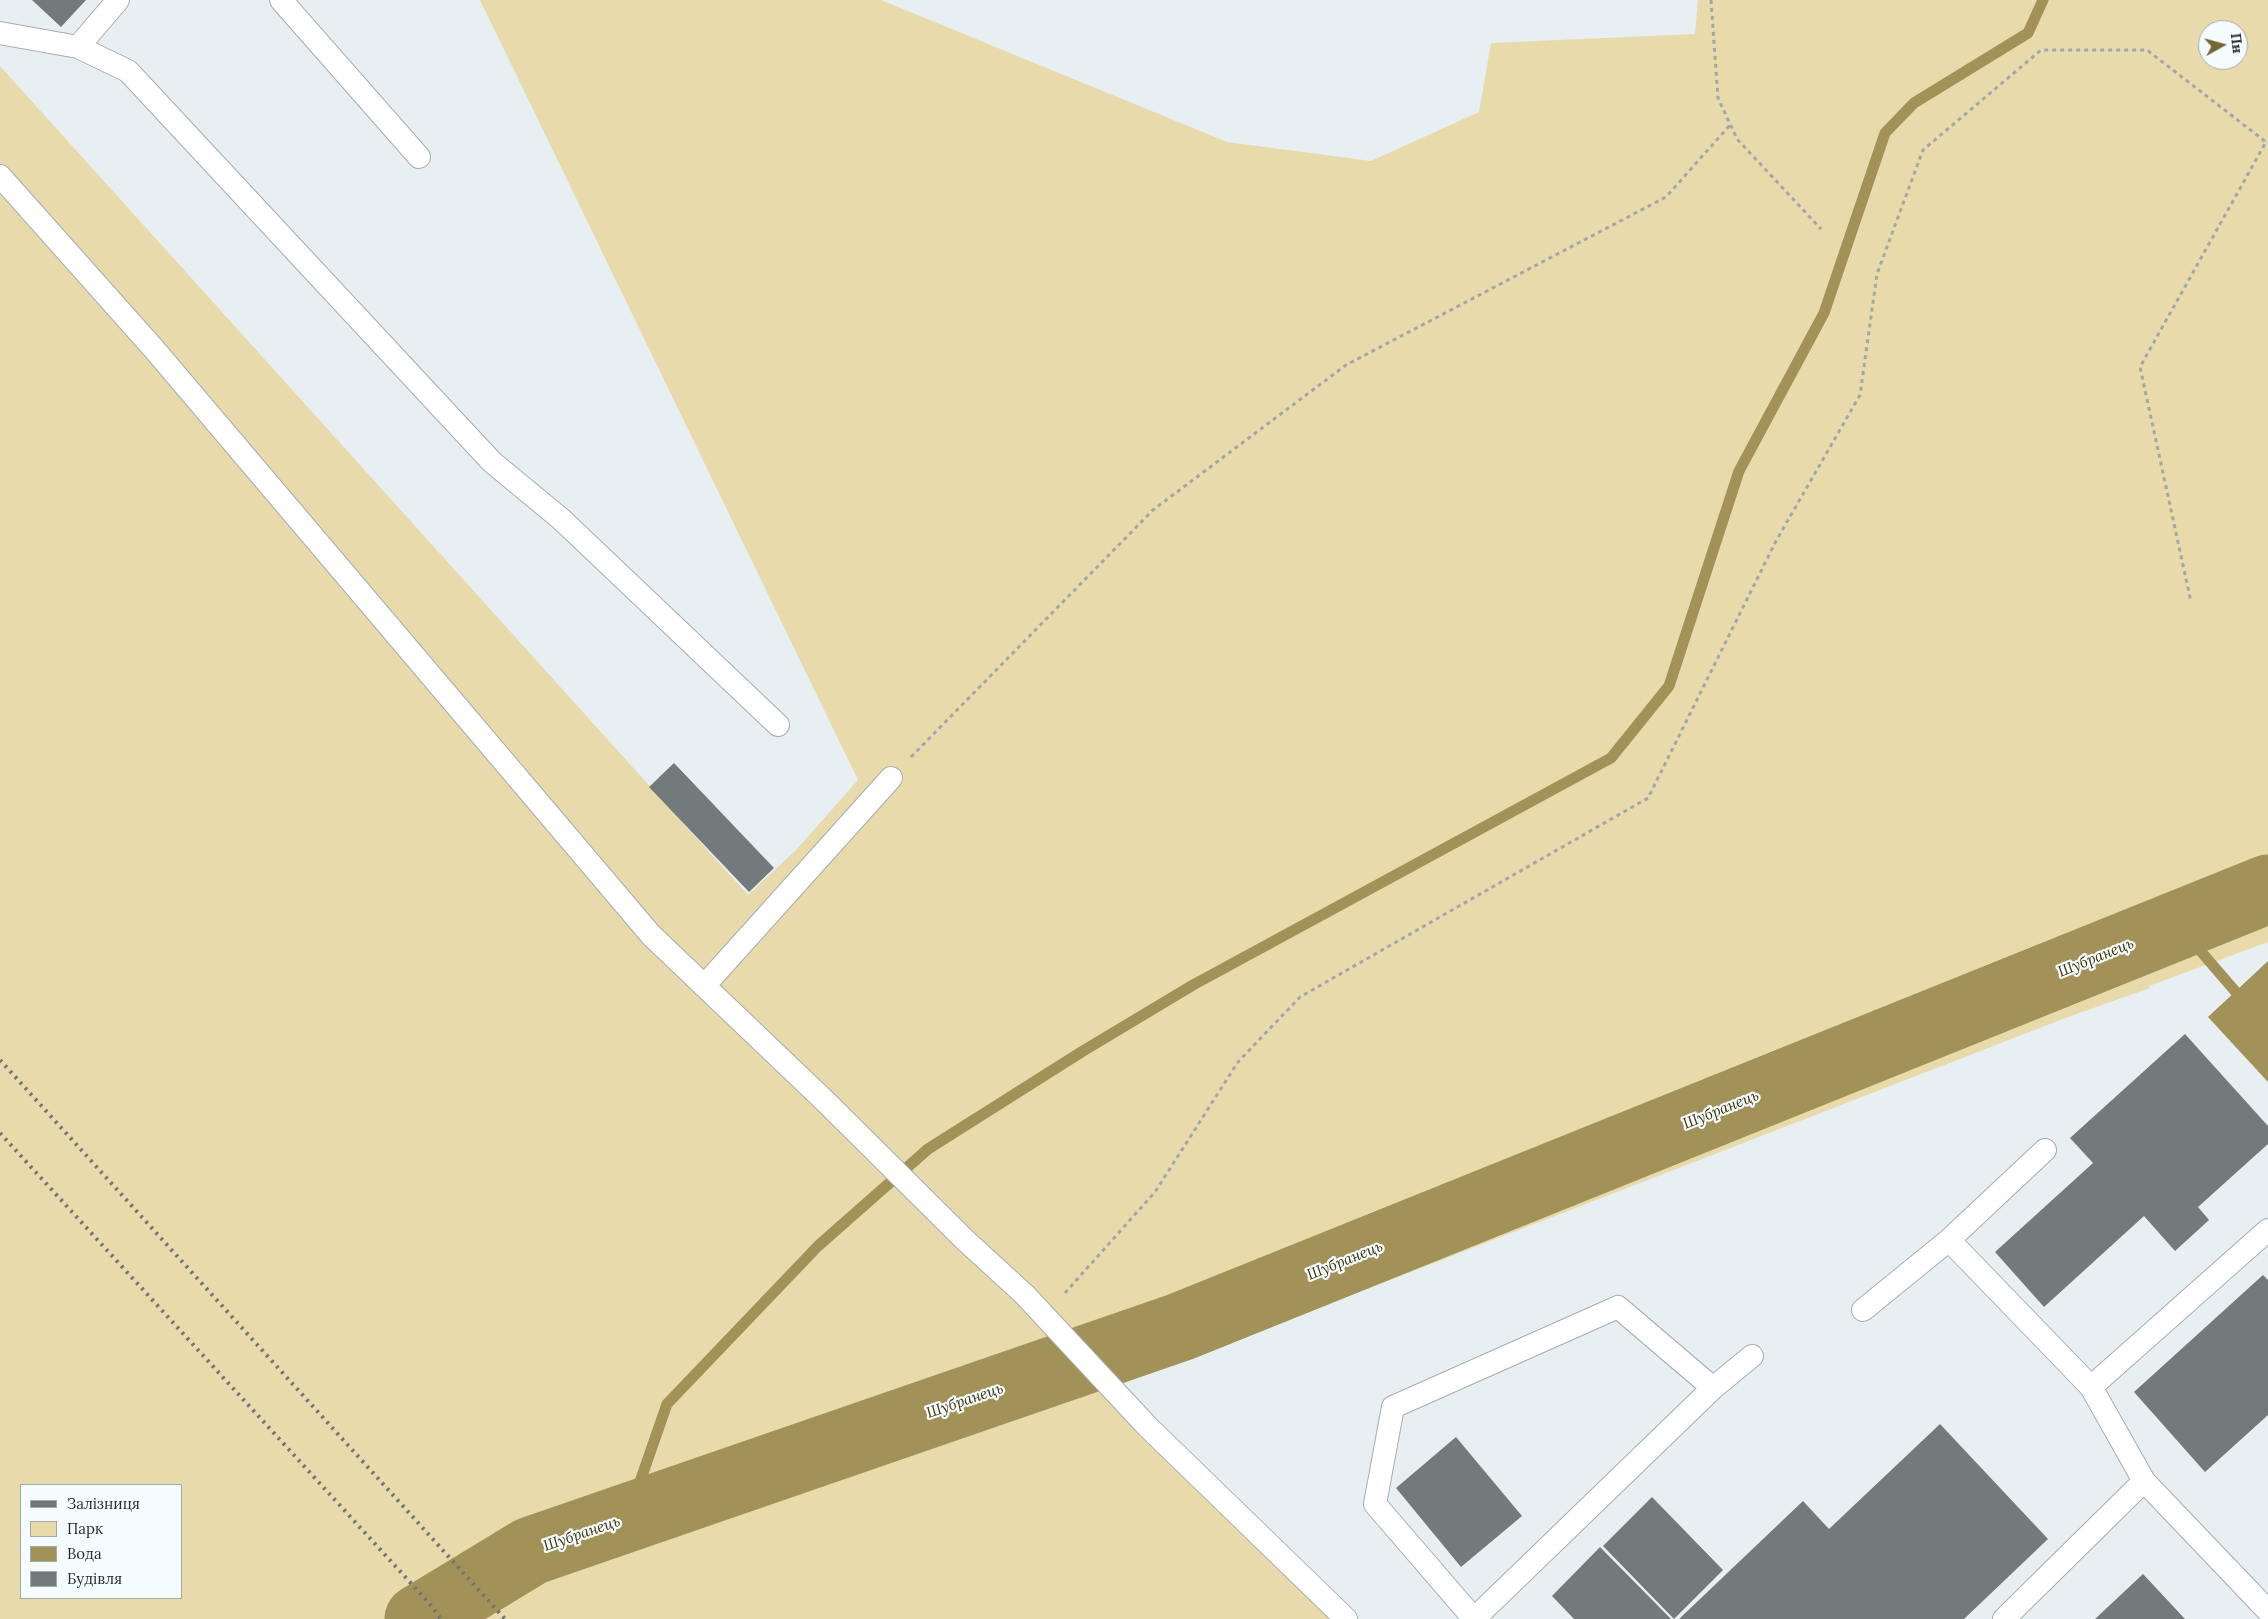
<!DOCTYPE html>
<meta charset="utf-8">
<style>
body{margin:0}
#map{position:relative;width:2268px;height:1619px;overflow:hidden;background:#e7eff2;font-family:Lora,serif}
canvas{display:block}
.legend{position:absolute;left:20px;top:1484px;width:162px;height:115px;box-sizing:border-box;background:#f4fcff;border:1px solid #a3a9ab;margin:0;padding:6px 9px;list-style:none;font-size:15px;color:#292c2d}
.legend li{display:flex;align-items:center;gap:10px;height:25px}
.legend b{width:25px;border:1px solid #a3a9ab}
.north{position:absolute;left:2198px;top:20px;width:50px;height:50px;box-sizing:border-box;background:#f4fcff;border:1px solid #a3a9ab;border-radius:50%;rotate:83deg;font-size:14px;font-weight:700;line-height:20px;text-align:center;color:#292c2d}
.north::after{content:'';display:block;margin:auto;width:18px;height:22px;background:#756633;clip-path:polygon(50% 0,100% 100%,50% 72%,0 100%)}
</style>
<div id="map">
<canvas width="2268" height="1619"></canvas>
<ul class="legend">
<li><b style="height:6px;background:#707577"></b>Залізниця</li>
<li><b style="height:14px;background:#e8daaa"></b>Парк</li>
<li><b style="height:14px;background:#a39258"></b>Вода</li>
<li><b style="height:14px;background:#737a7c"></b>Будівля</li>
</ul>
<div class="north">Пн</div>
</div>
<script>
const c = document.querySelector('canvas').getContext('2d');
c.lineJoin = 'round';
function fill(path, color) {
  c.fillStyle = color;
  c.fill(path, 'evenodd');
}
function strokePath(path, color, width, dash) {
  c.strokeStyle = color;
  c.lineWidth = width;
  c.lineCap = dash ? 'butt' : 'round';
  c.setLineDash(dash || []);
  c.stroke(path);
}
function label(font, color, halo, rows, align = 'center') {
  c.font = font + ' Lora,serif';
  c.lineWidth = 4.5;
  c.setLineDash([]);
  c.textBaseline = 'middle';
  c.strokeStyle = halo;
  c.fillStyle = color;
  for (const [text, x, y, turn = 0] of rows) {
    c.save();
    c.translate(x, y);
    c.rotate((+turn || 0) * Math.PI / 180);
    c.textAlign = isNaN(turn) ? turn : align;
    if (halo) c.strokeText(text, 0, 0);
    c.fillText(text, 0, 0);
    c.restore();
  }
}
fill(new Path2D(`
 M480 0H881L1227 142 1371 161 1479 112 1491 43 1695 34 1698 0H2268V942L2149 986 2150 988 2068 1017 1122 1384 1192 1460 1359 1619H0V66L748 895 796 850 858 780ZM2208 30H2238V60H2208ZM21 1485H181V1598H21Z`), '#e8daaa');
fill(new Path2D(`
 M2268 961V1082L2208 1017Z`), '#a39258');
strokePath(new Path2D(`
 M2178 925 2235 991
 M627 1519 667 1404 818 1246 928 1149 1083 1051 1193 985 1611 758 1669 686 1739 471 1824 313 1885 133 1914 103 2028 33 2043 0`), '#a39258', 11);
strokePath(new Path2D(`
 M419 1619 531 1551 1180 1327 2268 889`), '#a39258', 69);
fill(new Path2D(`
 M32 0H86L61 27Z
 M674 763 774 868 749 892 649 787Z
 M2185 1034 2268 1126V1144L2198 1207 2209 1220 2175 1251 2144 1216 2044 1307 1995 1252 2093 1163 2070 1138Z
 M2263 1275 2268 1280V1415L2205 1472 2134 1392Z
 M1940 1424 2048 1539 1964 1619H1679L1803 1501 1829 1529Z
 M1456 1437 1522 1516 1461 1567 1396 1488Z
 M1652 1497 1723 1570 1674 1619 1603 1546Z
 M1600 1547 1671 1619H1574L1552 1596Z
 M2143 1574 2185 1619H2095Z`), '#737a7c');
const lane = new Path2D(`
 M281 0 419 157
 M0 33 78 47 128 71 492 462 561 519 778 725
 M78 47 118 0
 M0 176 154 349 651 935 827 1103 964 1239 1025 1295 1147 1426 1346 1619
 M704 986 891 778
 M1863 1310 1949 1240
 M2091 1387 2268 1230
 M2144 1481 2268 1611
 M1474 1619 1375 1504 1393 1407 1618 1307 1713 1388
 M1474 1619 1713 1388 1752 1356
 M2004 1619 2144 1481 2091 1387 1949 1240 2045 1150`);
strokePath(lane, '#a6adb0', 24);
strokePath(new Path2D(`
 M1711 0 1718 98 1737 139 1821 229
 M911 757 1153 510 1346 365 1666 197 1730 125
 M1065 1293 1155 1192 1238 1062 1300 997 1648 798 1776 541 1860 395 1877 274 1923 150 2041 50H2147L2266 142 2140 367 2191 602`), '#a2a8aa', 3, [4, 4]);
strokePath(lane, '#fff', 22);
strokePath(new Path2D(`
 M0 1060 505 1619
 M0 1133 429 1603 441 1619`), '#707577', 4, [2.5, 5]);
label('italic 15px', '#403302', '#f4fcff', [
 ["Шубранець",2096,958,-22],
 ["Шубранець",1721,1110,-22],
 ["Шубранець",1345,1261,-22],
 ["Шубранець",965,1401,-19],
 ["Шубранець",582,1534,-19]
]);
</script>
